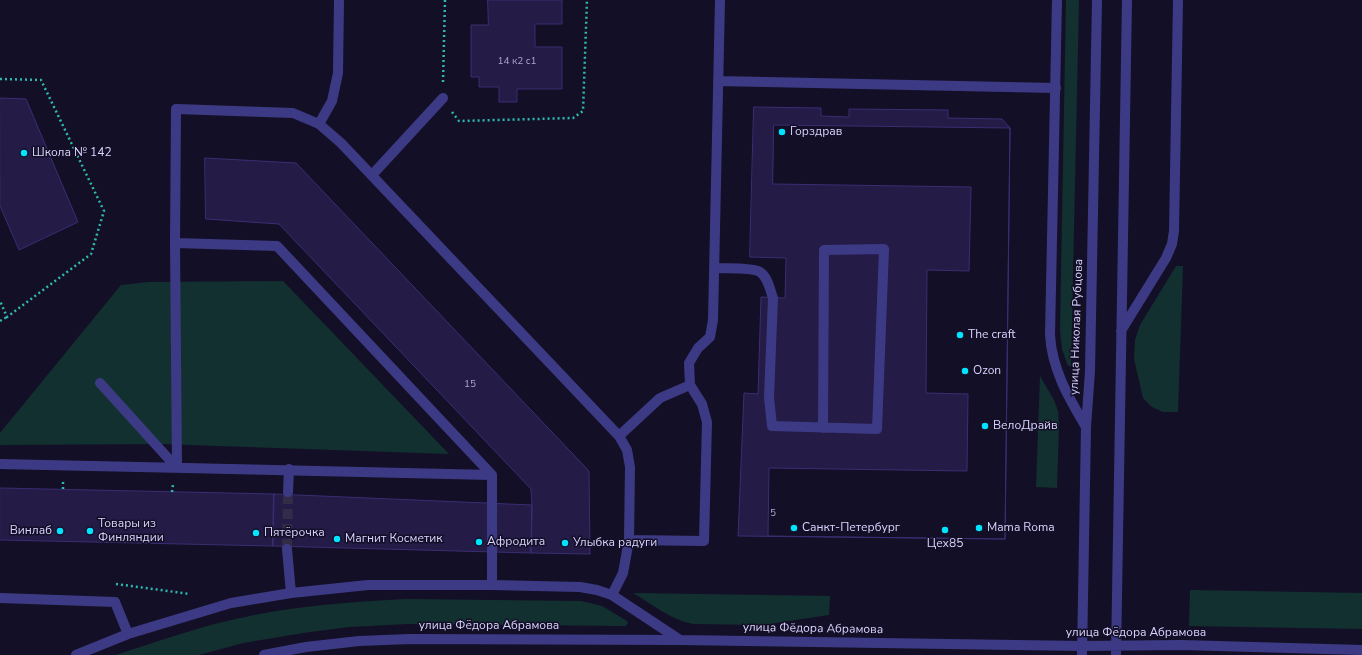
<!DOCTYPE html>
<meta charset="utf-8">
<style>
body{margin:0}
canvas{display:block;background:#130f26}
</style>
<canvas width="1362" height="655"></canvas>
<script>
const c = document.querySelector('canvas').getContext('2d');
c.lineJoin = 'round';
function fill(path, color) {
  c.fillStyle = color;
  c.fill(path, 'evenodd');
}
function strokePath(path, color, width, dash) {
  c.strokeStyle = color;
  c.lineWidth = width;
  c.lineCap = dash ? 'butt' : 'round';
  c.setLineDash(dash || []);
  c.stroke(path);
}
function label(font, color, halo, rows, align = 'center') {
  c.font = font + ' "Nunito Sans",sans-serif';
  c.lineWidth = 3;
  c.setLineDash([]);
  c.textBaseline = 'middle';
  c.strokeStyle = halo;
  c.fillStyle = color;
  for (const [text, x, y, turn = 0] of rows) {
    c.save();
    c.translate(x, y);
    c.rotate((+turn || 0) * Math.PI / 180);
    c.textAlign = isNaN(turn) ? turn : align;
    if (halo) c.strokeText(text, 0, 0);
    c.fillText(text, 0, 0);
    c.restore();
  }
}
fill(new Path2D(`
 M1066 0H1079L1071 366H1068L1062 349 1060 330Z
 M1176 266H1183L1178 412H1163L1152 407 1143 398 1134 359 1135 340 1140 325Z
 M283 281 449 454 162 444 0 445V433L121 285 148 282Z
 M1040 376 1054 400 1058 411 1059 424 1057 488 1036 487Z
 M1190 590 1362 593V629L1189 626Z
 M633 593 830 596 829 615 762 625 693 624C671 620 652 604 633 593Z
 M406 599 581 601 602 606 627 621 628 623 626 626 408 624 349 627 303 633 243 643 199 655H116C156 642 195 628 236 619 292 606 349 602 406 599Z`), '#12302f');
const building = new Path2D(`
 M488 0H562V24H535V47H562V89H517V102H499V87H479V77H471V25H488Z
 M0 98 26 99 78 222 19 250 0 206Z
 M754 107 821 108V116L849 117V109L948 110V118L1002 119 1010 128 1005 539 738 536 744 393 758 394 761 297 785 298 786 258 750 257Z
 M774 125 1010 128 1005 539 768 536 769 468 967 471 968 394 926 393 927 270 969 271 971 187 773 184Z
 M205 158 296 163 589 471 590 554 531 553 532 505 531 489 279 224 206 219Z
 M0 488 274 494 273 546 0 540Z
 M274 494 532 505 531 553 273 546Z`);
fill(building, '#241b47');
strokePath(building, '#3b2d73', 1);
strokePath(new Path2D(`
 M287 549 288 492`), '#312d47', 10, [10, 5]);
strokePath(new Path2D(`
 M0 79 41 80 104 211 91 254 7 317 0 301
 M443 82 445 0
 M452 112 459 121 573 118 583 111 587 0
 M0 321 7 317
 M63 482V490
 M172 492 173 484
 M116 584 190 594`), '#2fb8b0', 2.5, [2, 3]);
strokePath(new Path2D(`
 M1057 0 1050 335C1052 370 1069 398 1086 427
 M718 81 1056 88
 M319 124 332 101 338 73 339 0
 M372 175 443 98
 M175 243 277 246 492 475V585
 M715 268C725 269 751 267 760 272 768 277 770 290 773 298L769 397 772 426 877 429 884 249 824 250 823 428
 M1121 331 1166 258 1172 244 1174 231 1178 0
 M100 383 177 468 175 243 176 109 293 113 319 124 341 143 619 436 627 450 630 467 629 540 623 573 612 595
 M619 436 660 398 690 385
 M0 464C164 468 328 470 492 475
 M288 492 289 469
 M629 540 704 541 707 422 702 404 690 385 689 363 698 348 710 337 713 320 720 0
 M287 549 291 593
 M0 598 115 602 128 634
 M76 655 128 634 231 603 291 593 368 585H492L580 587 597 590 612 595 680 640
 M264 655 306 647 359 641 410 639 680 640 1082 646 1181 645 1362 650
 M1082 655 1086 427 1090 371 1097 0
 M1116 655 1127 0`), '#3d3a85', 10);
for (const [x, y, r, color] of [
 [782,132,4,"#00e5ff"],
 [24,153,4,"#00e5ff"],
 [960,335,4,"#00e5ff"],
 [965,371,4,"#00e5ff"],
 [985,426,4,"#00e5ff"],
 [794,528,4,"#00e5ff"],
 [979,528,4,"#00e5ff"],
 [945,530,4,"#00e5ff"],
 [60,531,4,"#00e5ff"],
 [90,531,4,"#00e5ff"],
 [256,533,4,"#00e5ff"],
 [337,539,4,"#00e5ff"],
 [479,542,4,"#00e5ff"],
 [565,543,4,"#00e5ff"]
]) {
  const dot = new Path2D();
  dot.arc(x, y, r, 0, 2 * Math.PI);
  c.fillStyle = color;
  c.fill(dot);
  strokePath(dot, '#130f26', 1.5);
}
label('10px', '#aca6d1', null, [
 ["14 к2 с1",517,62],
 ["15",470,385],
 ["5",773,514]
]);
label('12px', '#d9d4ff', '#130f26', [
 ["Горздрав",790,132],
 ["Школа № 142",32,153],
 ["The craft",968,335],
 ["Ozon",973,371],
 ["ВелоДрайв",993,426],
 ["Товары из",98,524],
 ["Финляндии",98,538],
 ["Санкт-Петербург",802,528],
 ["Mama Roma",987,528],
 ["Винлаб",52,531,"right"],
 ["Пятёрочка",264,533],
 ["Магнит Косметик",345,539],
 ["Афродита",487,542],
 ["Улыбка радуги",573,543],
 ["Цех85",945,544,"center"]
], 'left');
label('12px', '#d9d4ff', '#130f26', [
 ["улица Николая Рубцова",1077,327,-88],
 ["улица Фёдора Абрамова",489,626],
 ["улица Фёдора Абрамова",813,629,1],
 ["улица Фёдора Абрамова",1136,633]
]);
</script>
